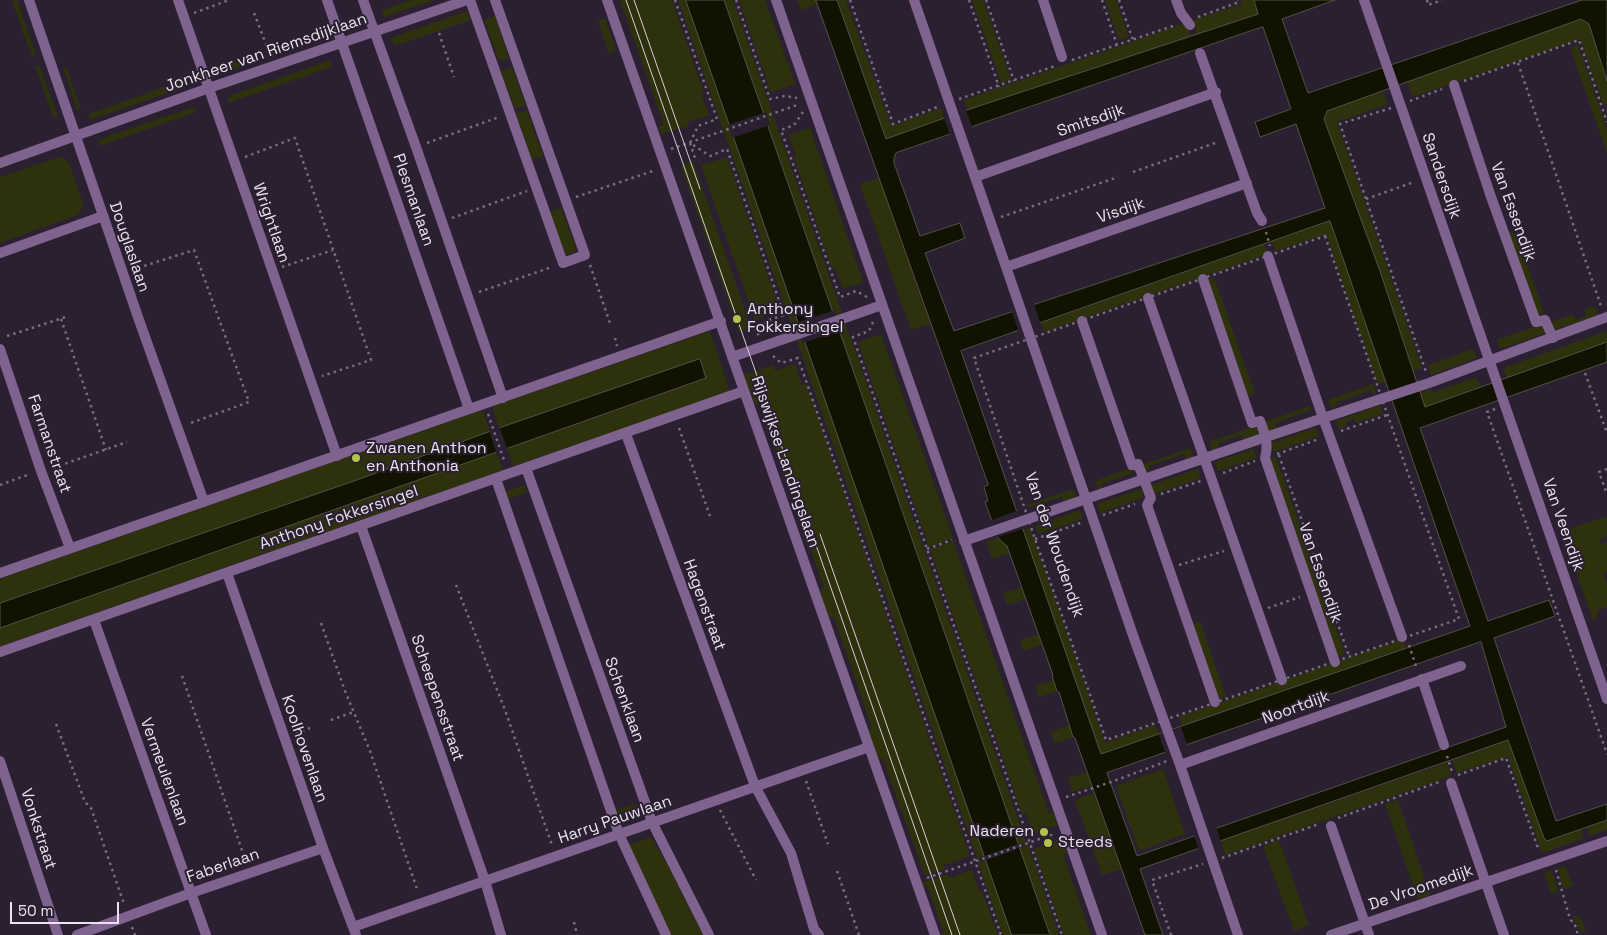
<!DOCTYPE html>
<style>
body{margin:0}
#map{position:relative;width:1607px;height:935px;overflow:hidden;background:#2b2031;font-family:"Space Grotesk",sans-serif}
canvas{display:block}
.scale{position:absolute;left:10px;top:902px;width:109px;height:22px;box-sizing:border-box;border:2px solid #eae2ee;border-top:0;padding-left:6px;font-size:15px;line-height:18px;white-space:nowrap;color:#eae2ee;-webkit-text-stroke:4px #2b2031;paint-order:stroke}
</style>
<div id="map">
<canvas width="1607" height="935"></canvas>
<div class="scale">50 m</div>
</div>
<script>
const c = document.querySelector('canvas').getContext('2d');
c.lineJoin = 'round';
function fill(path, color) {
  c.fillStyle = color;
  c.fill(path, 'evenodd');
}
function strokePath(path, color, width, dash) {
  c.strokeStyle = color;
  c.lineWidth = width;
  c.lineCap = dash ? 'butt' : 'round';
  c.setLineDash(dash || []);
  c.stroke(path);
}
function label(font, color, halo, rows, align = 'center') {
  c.font = font + ' "Space Grotesk",sans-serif';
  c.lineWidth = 4;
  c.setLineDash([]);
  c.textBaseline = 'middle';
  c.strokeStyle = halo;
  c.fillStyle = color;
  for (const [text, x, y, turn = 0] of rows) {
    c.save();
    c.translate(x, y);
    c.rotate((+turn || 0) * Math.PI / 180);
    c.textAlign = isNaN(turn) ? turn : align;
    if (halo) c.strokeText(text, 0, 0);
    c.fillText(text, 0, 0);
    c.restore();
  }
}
fill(new Path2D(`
 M12 0H17L36 55 32 57Z
 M411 0H434L384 17 382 10Z
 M620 0H672L704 93 701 94 709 115 688 122 689 126 660 134 658 127 664 125Z
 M678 0H686L985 856 977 858Z
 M724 0H733L1026 842 1018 844Z
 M739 0H765L795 84 771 93Z
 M797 0H816L818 4 801 10Z
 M837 0H846L891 126 941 108 944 118 886 139Z
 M972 0H983L1011 79 1001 83Z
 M1105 0H1116L1129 37 1119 40Z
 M1241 0H1254L1259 13 1197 35 1193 20 1242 4Z
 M467 11 471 20 394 46 391 38Z
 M495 16 509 58 499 61 484 20Z
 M605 18 616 50 609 53 598 21Z
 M1581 19 1589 24 1607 81V105L1604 106 1580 39 1413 97 1407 82Z
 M1186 23 1191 37 967 110 964 100Z
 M315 33 318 40 271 56 269 49Z
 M1578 45 1607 129V153L1570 48Z
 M257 53 260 60 217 75 214 68Z
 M330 60 332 67 228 103 227 99 232 95Z
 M39 65 58 117 54 119 35 66Z
 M66 66 81 109 77 110 63 67Z
 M512 67 526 105 515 109 501 71Z
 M184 80 186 84 179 89 96 118 90 119 89 114Z
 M1382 90 1388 104 1337 122 1422 368 1413 371 1324 119 1327 111Z
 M194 107 196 112 100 146 98 141 103 138Z
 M527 110 543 156 532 159 516 114Z
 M810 128 863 282 843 289 835 268 832 269 794 157 796 156 789 135Z
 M59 157 63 158 69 163 83 203 81 211 77 215 0 243V177Z
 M727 157 780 311 757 319V326L699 159 703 165Z
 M693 161 751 328 739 332 681 166Z
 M879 178 930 324 911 330 860 184Z
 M561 208 577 251 566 255 550 212Z
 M1330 221 1386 382 1378 384 1326 234 1275 251 1272 241Z
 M1506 230 1517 235 1544 313 1536 316Z
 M1264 244 1268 254 1044 332 1041 323Z
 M1214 277 1255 394 1245 397 1205 281Z
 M1595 306 1598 315 1552 331 1550 323 1573 314 1576 320 1586 316 1584 310Z
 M1543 324 1546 333 1500 349 1497 340Z
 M710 331 730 392 513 466 507 449 705 379 700 360 499 428 493 409 494 406Z
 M1607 331V342L1507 378 1504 371 1506 367Z
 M881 334 953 538 929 547 858 342Z
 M1473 349 1477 358 1431 375 1428 365Z
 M795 364 802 384H806L970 856 944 865 945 869 925 876 883 759 878 760 868 730 872 728 834 617 829 618 819 590 824 588 760 404 755 405 744 375 773 365 775 371Z
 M1475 378 1478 380 1481 387 1425 407 1420 393 1429 389 1433 392Z
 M1373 384 1376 393 1373 394 1371 390 1335 403 1336 407 1331 409 1328 400Z
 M1380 405 1383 414 1356 423 1354 419 1345 422 1347 426 1339 429 1336 421Z
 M1310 406 1311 410 1275 423 1276 428 1265 432 1262 423Z
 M480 411 483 412 490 432 354 481 0 603V579L353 455 355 461 359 459 357 454Z
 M1257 425 1260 433 1244 439 1242 435 1218 443 1219 448 1212 450 1209 442Z
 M1316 428 1319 436 1274 452 1271 443Z
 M1190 448 1193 456 1186 459 1184 454 1149 466 1150 471 1144 473 1141 465Z
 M1253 449 1256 458 1218 471 1215 462Z
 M497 452 503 470 0 646V628Z
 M1276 457 1345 654 1335 657 1267 460Z
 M1137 466 1136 472 1101 484 1102 488 1098 489 1095 481Z
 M1198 469 1201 478 1154 494 1151 485Z
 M525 485 527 492 508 499 505 492Z
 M1073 489 1076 497 1064 502 1062 497 1028 508 1027 505Z
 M1141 489 1144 497 1100 513 1097 504Z
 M1078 511 1081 513 1083 519 1038 534 1035 526Z
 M1607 516V536L1600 539 1601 544 1607 542V572L1603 573 1607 584V607L1596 611 1598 618 1593 620 1570 555 1575 552 1573 547 1567 549 1561 532Z
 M1030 528 1105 743 1155 725 1159 735 1101 754 1023 530Z
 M998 537 1007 546 1010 553 992 559 986 542Z
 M953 541 1049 814 1054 813 1058 825 1033 834 1026 813 1022 814 930 549Z
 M1022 587 1026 599 1007 605 1003 593Z
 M1200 621 1226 696 1216 700 1190 625Z
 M1039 634 1042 645 1023 651 1020 640Z
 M1403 639 1406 648 1182 726 1179 717Z
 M1054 680 1057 691 1039 697 1035 686Z
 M1070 725 1073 737 1054 743 1051 732Z
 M1509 740 1544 838 1547 841 1581 829 1584 838 1542 853 1508 756 1457 773 1452 761Z
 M1447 763 1451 776 1225 855 1221 841Z
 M1163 769 1185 834 1139 851 1116 786Z
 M1087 772 1092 786 1072 792 1068 778Z
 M1094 793 1121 869 1102 875 1075 800Z
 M1398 800 1430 895 1418 899 1385 804Z
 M636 803 639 812 619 819 616 810Z
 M1607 820V830L1589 836 1587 828Z
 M651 837 667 864 703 935H671L628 845Z
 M1063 838 1068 853 1063 855 1091 935H1064L1034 849Z
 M1279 840 1309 925 1294 931 1263 846Z
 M1028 845 1059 935H1050L1019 848Z
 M986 860 1012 935H1003L978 862Z
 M1565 866 1573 886 1563 889 1558 868Z
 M972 870 979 891H982L998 935H940L944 933 927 885 922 887 921 883 947 874 949 878Z
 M1552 871 1558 891 1551 894 1544 873Z
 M1573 916 1581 917 1586 931 1581 933Z`), '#2e320c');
const water = new Path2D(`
 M686 0H724L1050 935H1012Z
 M816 0H837L886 139 967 110 1258 14 1254 0H1335L1282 19 1308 93 1582 0H1607V81L1589 24 1581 19 1327 111 1324 119 1380 271 1425 407 1607 342V362L1420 428 1488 621 1549 600 1555 616 1494 638 1556 821 1607 804V820L1547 841 1544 838 1508 740 1140 869 1163 935H1145L1075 738 1073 737 1059 692 1057 691 1052 676 1053 675 1007 546 998 538 985 502 988 501 984 487 988 485ZM1263 27 1291 109 1255 122 1260 137 1296 124 1325 208 954 331 925 253 965 238 960 223 920 236 894 163V158L896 153ZM1330 221 1470 626 1101 754 961 351ZM1481 642 1506 727 1137 856 1107 773Z
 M700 359 706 378 0 628V603L354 481 499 428Z`);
fill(water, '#111300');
strokePath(water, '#525147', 1);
fill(new Path2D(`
 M965 108 973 129 951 137 943 116Z
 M766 112 770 125 732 138 728 125Z
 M1033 302 1041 325 1019 333 1011 309Z
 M835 310 842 330 803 343 796 323Z
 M499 426 508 451 497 455 489 430Z
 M1019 510 1025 528 995 538 989 521Z
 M1181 727 1188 747 1166 755 1159 735Z
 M1216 826 1221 843 1199 851 1194 835Z
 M1020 843 1022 847 984 861 982 857Z`), '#2b2031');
strokePath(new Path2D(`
 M675 0 717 119 698 126 690 143 710 156 727 149 784 315 766 321 764 332
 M736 0 770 99 785 96 797 98
 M850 0 893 124 940 106
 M969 0 999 87
 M986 0 1014 81
 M1102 0 1117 45
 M1119 0 1133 40
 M1427 0 1428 5 1442 0
 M194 13 229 0
 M254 13 267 47
 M1198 17 1239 2 1238 0
 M439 33 454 77
 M1072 60 1176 25
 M1518 63 1601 306
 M1464 81 1579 40 1607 122
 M959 99 1055 66
 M1410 101 1442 89
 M1391 108 1340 124 1426 372
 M803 112 794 125 781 130 840 297 856 291 867 297
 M427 143 499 117
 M690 143 696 161
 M671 149 800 104
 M245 157 295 138 371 360 322 376
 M1133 172 1218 142
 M576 197 656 170
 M1366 199 1414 182
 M1001 217 1118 177
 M452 218 527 191
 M1266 232 1270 246
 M1325 236 1459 619 1106 740 1035 539 974 358Z
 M590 265 611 326
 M282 267 333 250
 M138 268 194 250 249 402 188 424
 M479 292 552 267
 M61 319 106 450
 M873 322 869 331 853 337 1062 935
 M755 327 759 336
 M7 336 69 316
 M615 338 617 346
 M773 356 781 363 798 358 1001 935
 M1585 373 1607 433
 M1495 409 1487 412 1607 754
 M488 414 505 463
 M679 428 710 516
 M1341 431 1387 415
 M1277 454 1319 439
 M1279 455 1349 656
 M53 468 127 442
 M1607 469 1599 472 1607 494
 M1223 473 1255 461
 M0 485 30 474
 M1161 494 1201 481
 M1103 515 1135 504
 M1035 539 1083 522
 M927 549 952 540
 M1179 565 1224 551
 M456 585 505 710 552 845
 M1268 608 1300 597
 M321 623 345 691 370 751 418 892
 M1409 645 1417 669
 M182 676 246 862
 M331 720 354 712
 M56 724 85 802 91 808 124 904
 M296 734 310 728
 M1447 756 1452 772
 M1458 775 1506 758 1539 851
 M806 781 828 844
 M1066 797 1114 781 1167 761
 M720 810 756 880
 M1338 818 1439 782
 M1222 858 1319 824
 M1556 870 1570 919 1575 925 1578 935
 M837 871 859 935
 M927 878 1054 834
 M574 922 577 935
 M132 927 135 935
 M1171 935 1152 880 1203 864`), '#776d7c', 2.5, [2.5, 4]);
strokePath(new Path2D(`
 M1454 85 1490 194 1536 322 1545 320 1553 338
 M1203 279 1252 423 1260 421C1265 434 1269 444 1265 458L1335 662
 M1082 321 1132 465 1138 464 1151 498 1147 505 1215 702`), '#7f638f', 10);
strokePath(new Path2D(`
 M29 0 139 320 204 502
 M178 0 337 456
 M327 0 469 409
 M363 0 416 147 503 398
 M470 0 563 263 585 255 495 0
 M607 0 935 935
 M776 0 1102 935
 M914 0 1135 641 1180 765 1238 935
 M1043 0 1062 57
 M1176 0 1181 13 1190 25
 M1364 0 1607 699
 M1200 53 1257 213 1262 221
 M0 163 209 88 467 0
 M975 177 1216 92
 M0 253 103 216
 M1268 256 1323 418 1402 637
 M1006 267 1247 183
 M1148 298 1282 680
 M0 349 41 471 70 548
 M732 357 882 305
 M626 434 755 786 791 853 814 929 819 935
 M526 468 652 822 709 935
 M496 479 619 834 666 935
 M361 526 485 881 501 935
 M964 541 1266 437 1429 383 1607 317
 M0 573 721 321
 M227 573 323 848 356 935
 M94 620 206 935
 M0 652 744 391
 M1422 679 1444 745
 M0 761 58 935
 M1180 765 1461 666
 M1451 783 1504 935
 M1331 826 1369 935
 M353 927 869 747
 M77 935 191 893 323 848
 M1331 935 1607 841`), '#7f638f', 10);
strokePath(new Path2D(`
 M626 0 952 935
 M634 0 700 189
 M820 534 960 935`), '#d5cdda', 1);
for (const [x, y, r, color] of [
 [737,319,5,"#b4c24a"],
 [356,458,5,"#b4c24a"],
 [1044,832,5,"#b4c24a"],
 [1048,843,5,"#b4c24a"]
]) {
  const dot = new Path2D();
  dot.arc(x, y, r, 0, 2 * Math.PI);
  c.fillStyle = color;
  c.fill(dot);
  strokePath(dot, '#2b2031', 2);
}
label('16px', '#eae2ee', '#2b2031', [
 ["Jonkheer van Riemsdijklaan",266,53,-19],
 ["Smitsdijk",1091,121,-19],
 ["Sandersdijk",1441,176,71],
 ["Plesmanlaan",413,200,71],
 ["Visdijk",1121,211,-19],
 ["Van Essendijk",1513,212,70],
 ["Wrightlaan",271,223,71],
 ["Douglaslaan",129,247,71],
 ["Farmanstraat",49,444,71],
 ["Rijswijkse Landingslaan",785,462,71],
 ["Anthony Fokkersingel",339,518,-19],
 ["Van Veendijk",1563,525,71],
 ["Van der Woudendijk",1054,545,71],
 ["Van Essendijk",1320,573,71],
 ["Hagenstraat",704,605,70],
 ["Scheepensstraat",437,698,71],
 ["Schenklaan",624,700,70],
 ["Noortdijk",1296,708,-20],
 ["Koolhovenlaan",304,749,71],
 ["Vermeulenlaan",164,772,70],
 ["Harry Pauwlaan",615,820,-19],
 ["Vonkstraat",38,829,72],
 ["Faberlaan",223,866,-19],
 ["De Vroomedijk",1421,888,-19]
]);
label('16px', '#eae2ee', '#2b2031', [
 ["Anthony",747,310],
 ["Fokkersingel",747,328],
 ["Zwanen Anthon",366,449],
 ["en Anthonia",366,467],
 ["Naderen",1034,832,"right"],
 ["Steeds",1058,843]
], 'left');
</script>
